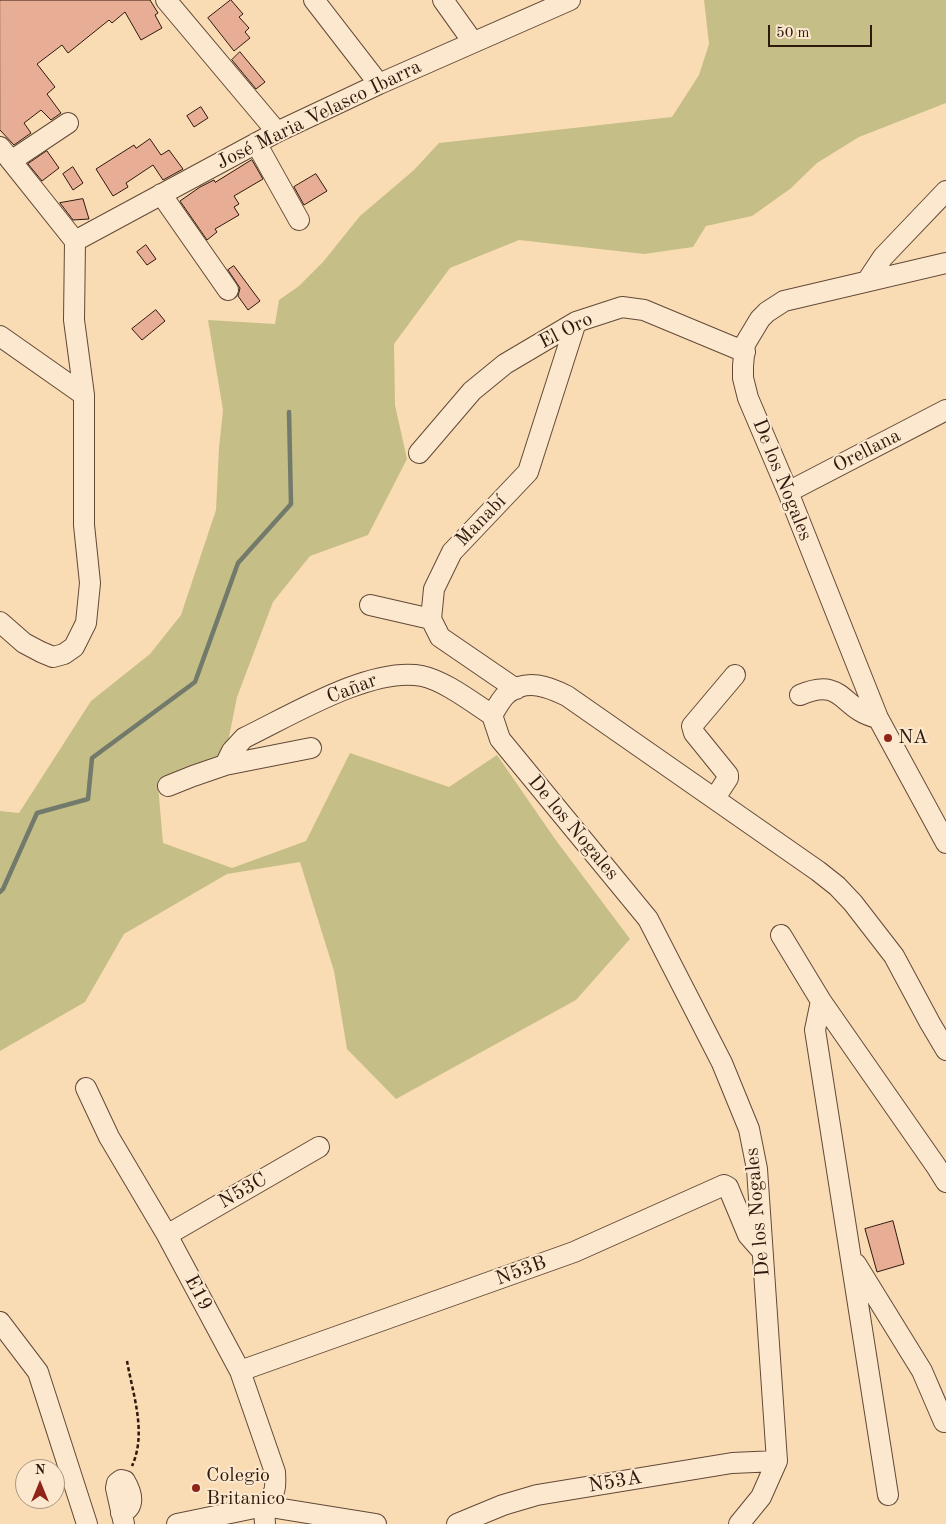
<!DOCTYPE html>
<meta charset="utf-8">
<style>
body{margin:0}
#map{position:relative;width:946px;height:1524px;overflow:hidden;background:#fadcb4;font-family:"Old Standard TT",serif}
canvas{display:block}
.north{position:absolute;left:15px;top:1459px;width:50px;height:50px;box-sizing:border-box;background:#fce8ce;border:1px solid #aa9581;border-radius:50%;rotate:0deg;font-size:14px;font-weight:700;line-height:20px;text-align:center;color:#2f180e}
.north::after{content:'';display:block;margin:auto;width:18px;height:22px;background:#8f2418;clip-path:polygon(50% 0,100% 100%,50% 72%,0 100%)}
.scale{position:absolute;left:768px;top:25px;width:104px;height:22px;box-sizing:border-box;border:2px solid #2f180e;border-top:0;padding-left:6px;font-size:15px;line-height:18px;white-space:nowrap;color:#2f180e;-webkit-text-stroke:4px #fce8ce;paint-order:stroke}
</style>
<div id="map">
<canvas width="946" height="1524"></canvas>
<div class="north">N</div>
<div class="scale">50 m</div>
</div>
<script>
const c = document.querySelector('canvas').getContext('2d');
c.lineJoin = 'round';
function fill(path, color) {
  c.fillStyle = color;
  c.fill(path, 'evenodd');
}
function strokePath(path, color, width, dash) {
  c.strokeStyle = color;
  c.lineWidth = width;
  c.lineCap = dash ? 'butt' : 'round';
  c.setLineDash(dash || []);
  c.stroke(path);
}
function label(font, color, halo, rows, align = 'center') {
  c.font = font + ' "Old Standard TT",serif';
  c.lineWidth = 4;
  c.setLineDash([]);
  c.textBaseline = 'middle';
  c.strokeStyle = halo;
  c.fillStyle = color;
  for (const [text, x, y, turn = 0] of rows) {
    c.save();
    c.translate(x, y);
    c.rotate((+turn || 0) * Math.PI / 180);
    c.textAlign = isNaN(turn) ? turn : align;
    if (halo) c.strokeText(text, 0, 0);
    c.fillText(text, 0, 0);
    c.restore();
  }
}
fill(new Path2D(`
 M704 0H946V103L859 137 817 163 790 189 752 216 706 226 693 247 644 254 519 240 450 268 394 344 395 405 407 459 368 535 310 556 273 602 237 697 227 747 212 767 187 770 158 785 163 843 232 868 306 841 350 753 449 787 497 755 555 839 630 939 576 1000 396 1099 347 1049 334 971 300 862 227 874 124 934 85 1002 0 1051V811L19 813 91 701 150 654 181 615 216 510 219 448 223 410 208 320 275 324 279 300 299 286 323 262 360 216 414 170 439 143 672 117 699 75 709 44Z`), '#c6be87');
strokePath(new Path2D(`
 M0 892 3 889 37 813 88 799 92 758 195 682 238 563 291 504 289 412`), '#727a6c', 4.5);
const building = new Path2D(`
 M0 0H150L158 13 155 15 162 28 141 40 125 12 112 23 109 20 68 53 62 45 37 64 55 87 47 94 61 113 51 120 41 110 24 123 31 133 14 145 0 130Z
 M231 0 243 14 239 17 249 28 245 32 250 38 234 51 208 18Z
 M240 52 265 82 256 89 232 60Z
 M201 107 208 118 194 127 187 116Z
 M150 139 161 155 169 150 183 169 163 180 153 165 126 183 128 187 113 196 96 169 134 145 136 148Z
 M47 151 59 168 42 181 28 164Z
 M252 160 263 179 234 196 239 204 234 207 239 215 215 229 217 232 207 240 180 201 200 187 214 180 215 182Z
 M73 167 83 183 73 190 63 174Z
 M316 174 327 191 304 205 294 187Z
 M83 199 89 219 73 220 60 203Z
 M146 245 156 259 147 265 137 252Z
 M234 266 260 301 248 310 238 296 240 288 228 270Z
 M156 310 165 321 142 340 132 329Z
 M893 1221 904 1264 877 1272 865 1229Z`);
fill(building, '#e8ad95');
strokePath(building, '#2f180e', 1);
const minor = new Path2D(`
 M166 0 277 132
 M314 0 379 84
 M443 0 473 42
 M256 143 299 220
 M0 147 75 241 74 320 84 395V525L90 583 86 623 74 647 64 654 53 657 41 652 24 643 0 622
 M11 161 68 123
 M161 194 228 290
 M75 241 277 132 379 84 570 0
 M946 263 784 301 767 312 760 319 745 344 743 366V378L748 398 788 492 878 718 946 843
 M867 281 883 257 946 191
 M0 336 84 395
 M419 453 472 391 505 364 576 322 622 307 644 310 745 352
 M788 492 946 410
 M370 605 431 619
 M516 689 440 637 431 619 434 589 452 552 528 472 576 322
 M800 695C845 676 840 710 878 718
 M492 715 500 739 648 919 722 1063 749 1129 757 1169 777 1461 761 1497 739 1524
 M492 715C497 708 501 698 508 693 527 678 549 687 567 696L818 871 837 886 853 903 894 956 930 1023 946 1050
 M225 765 232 751 244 738C290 716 371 666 422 676 445 681 472 702 492 715
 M168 786 193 776 225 765 311 748
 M715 798 728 778V775L694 733 692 726 735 675
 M781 935 821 1001 936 1166 946 1182
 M821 1001 815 1030 888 1495
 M86 1088 109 1137 167 1235 240 1371 275 1472C276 1488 276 1493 264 1506
 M167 1235 319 1147
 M856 1264 922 1371 944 1422
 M0 1322 38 1372 87 1524
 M240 1371 574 1252 724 1185 728 1187 748 1235 762 1251
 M264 1506 265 1524
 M121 1513C136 1507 132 1493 125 1481L121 1480 117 1483 116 1488 124 1524
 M177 1524 264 1506 376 1524
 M457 1524 503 1505 537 1495 732 1463 777 1461`);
strokePath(minor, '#624938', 22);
strokePath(new Path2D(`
 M127 1361C133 1395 147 1433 132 1466`), '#2f180e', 2.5, [4, 2.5]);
strokePath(minor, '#fce8ce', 20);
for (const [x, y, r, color] of [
 [888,738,5,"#8f2418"],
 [196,1488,5,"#8f2418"]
]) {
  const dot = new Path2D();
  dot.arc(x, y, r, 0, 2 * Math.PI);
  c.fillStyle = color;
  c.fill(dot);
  strokePath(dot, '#fce8ce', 2);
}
label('20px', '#2f180e', '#fce8ce', [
 ["José Maria Velasco Ibarra",319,115,-26],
 ["El Oro",566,331,-27],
 ["Orellana",867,451,-27],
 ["De los Nogales",782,480,68],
 ["Manabí",481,521,-46],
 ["Cañar",352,689,-21],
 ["De los Nogales",573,828,50],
 ["N53C",243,1191,-30],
 ["De los Nogales",758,1212,-95],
 ["N53B",521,1271,-20],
 ["E19",198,1293,62],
 ["N53A",615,1482,-10]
]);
label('20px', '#2f180e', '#fce8ce', [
 ["NA",898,738],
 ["Colegio",206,1476],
 ["Britanico",206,1499]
], 'left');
</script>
